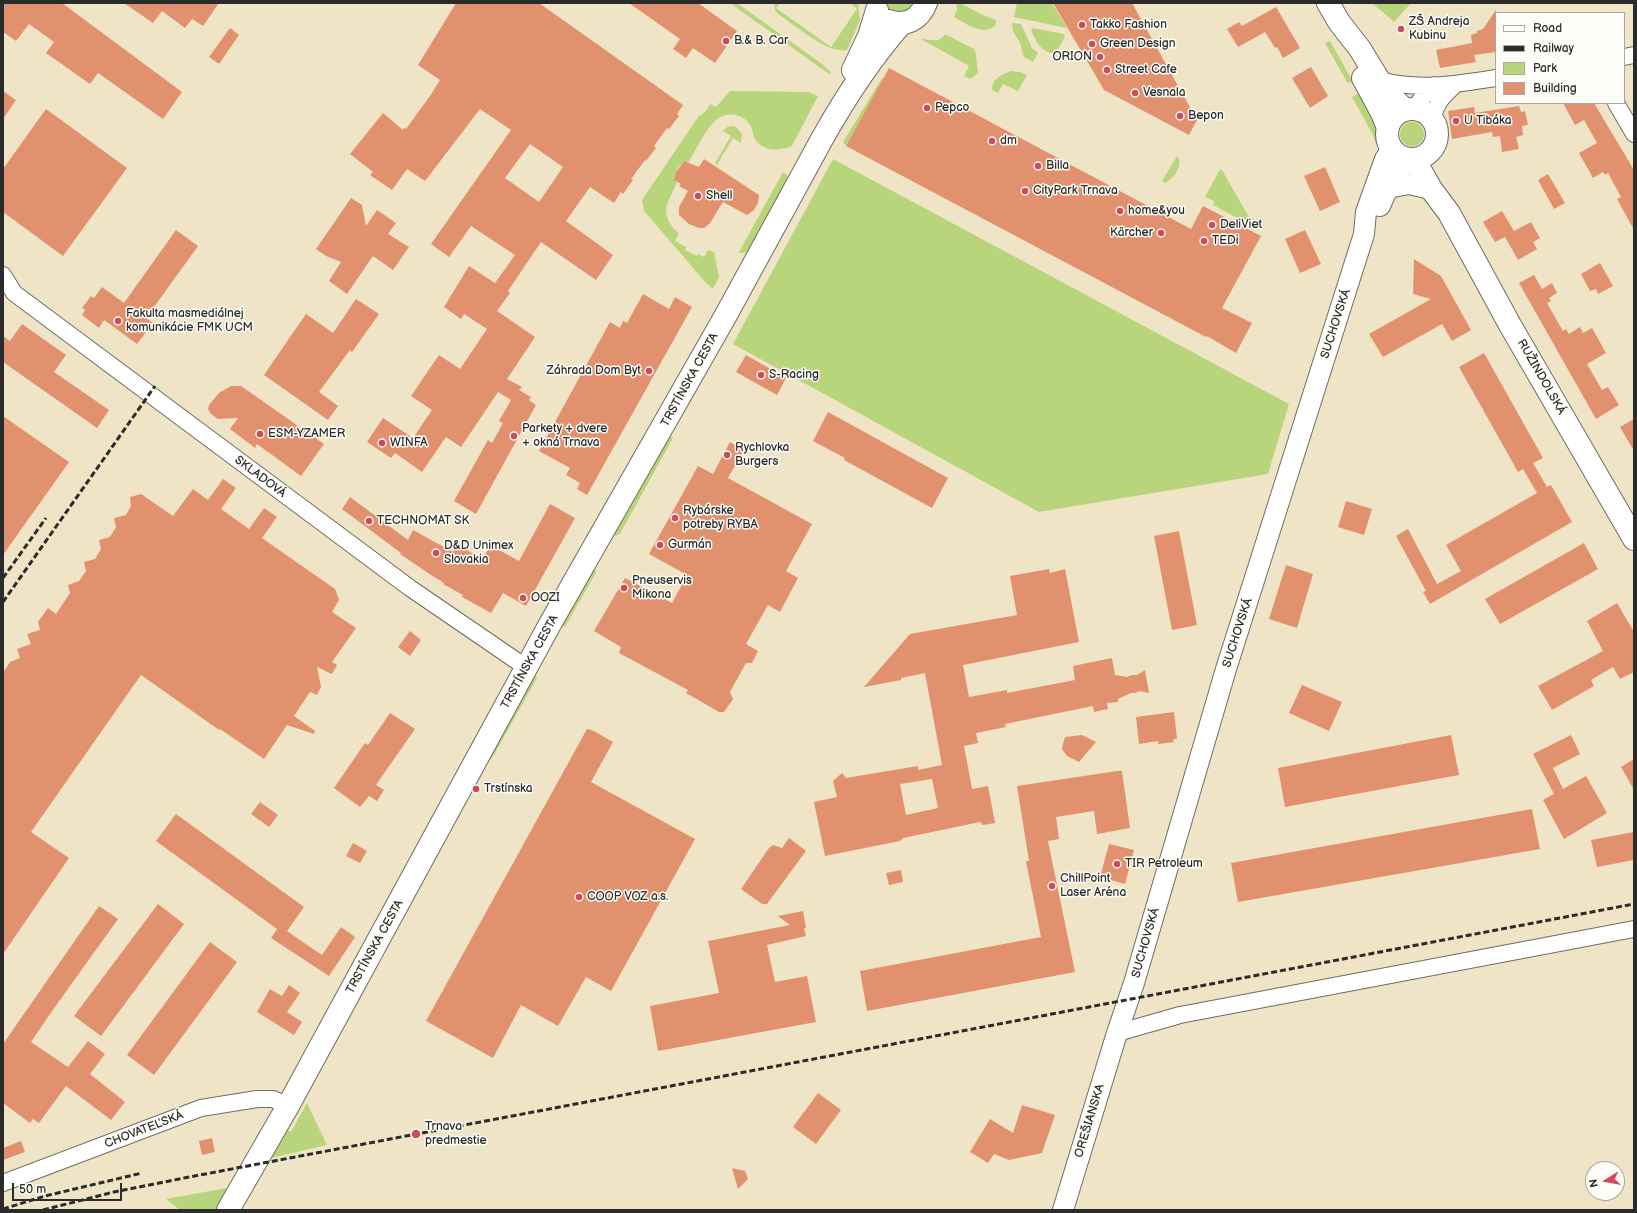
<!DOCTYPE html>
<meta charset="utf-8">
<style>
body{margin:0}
#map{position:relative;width:1637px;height:1213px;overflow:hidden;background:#f0e4c7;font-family:"Balsamiq Sans",sans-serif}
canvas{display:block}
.frame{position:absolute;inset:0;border:4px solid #2b2b2b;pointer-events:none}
.legend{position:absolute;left:1495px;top:12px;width:130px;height:92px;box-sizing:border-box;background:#fdfcf7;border:1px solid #a9a8a5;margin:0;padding:5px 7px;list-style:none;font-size:12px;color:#2b2b2b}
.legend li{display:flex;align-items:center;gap:8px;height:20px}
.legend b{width:20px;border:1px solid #a9a8a5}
.north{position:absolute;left:1585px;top:1161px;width:40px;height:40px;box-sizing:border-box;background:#fdfcf7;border:1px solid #a9a8a5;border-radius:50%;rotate:259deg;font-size:11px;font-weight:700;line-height:16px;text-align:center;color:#2b2b2b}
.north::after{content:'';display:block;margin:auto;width:14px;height:18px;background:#d1495b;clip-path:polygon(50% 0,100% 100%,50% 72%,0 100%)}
.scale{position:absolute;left:12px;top:1183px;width:110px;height:18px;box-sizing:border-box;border:2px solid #2b2b2b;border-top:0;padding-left:5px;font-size:12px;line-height:14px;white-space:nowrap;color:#2b2b2b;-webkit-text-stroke:3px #fdfcf7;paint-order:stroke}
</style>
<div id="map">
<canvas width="1637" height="1213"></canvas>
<div class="frame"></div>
<ul class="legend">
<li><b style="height:5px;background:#fff"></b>Road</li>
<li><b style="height:5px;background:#2b2b2b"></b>Railway</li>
<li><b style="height:11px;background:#b9d57b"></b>Park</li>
<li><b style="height:11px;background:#e2916e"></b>Building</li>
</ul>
<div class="north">N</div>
<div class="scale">50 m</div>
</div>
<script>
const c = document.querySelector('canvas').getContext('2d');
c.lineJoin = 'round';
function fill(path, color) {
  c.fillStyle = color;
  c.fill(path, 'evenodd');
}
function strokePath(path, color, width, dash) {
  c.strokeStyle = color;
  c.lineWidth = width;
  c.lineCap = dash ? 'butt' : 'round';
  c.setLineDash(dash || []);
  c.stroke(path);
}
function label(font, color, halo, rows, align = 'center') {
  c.font = font + ' "Balsamiq Sans",sans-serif';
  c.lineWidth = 3;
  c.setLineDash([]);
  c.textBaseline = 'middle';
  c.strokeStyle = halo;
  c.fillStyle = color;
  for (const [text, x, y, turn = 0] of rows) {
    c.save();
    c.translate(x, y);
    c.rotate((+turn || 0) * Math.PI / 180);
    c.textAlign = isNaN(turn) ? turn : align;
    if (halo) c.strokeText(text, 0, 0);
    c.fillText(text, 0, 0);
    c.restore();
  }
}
fill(new Path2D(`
 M730 3H737L822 64 831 72 829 74Z
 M774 3H780L776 8 831 47 857 9 850 3H858L860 20 847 50C827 54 795 25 778 14L775 10Z
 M883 3H916L906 13 889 11Z
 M956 3H960L983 15 996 20V25C982 37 967 24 954 17L957 10Z
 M1017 3H1052L1067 28 1014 17Z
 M1372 3H1411L1394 22Z
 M1012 23 1021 24 1032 48 1038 53 1033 62 1024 57 1022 52 1021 45 1013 31Z
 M1033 28 1064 34 1065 36 1056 54C1042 53 1036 42 1031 30Z
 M945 34 974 49 976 54 978 73 970 79 964 76 969 66 921 39C931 39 939 44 945 34Z
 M1330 41 1353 82 1350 83 1347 82 1325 43Z
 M1011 71 1020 72 1027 75 1018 91 1003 84 998 93 992 90C992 78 1002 75 1011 71Z
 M882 78 884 79 846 146 843 142Z
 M730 91 809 92 818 96 792 146C780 151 763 152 755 139 752 133 753 127 748 122 739 112 722 112 713 123 703 134 696 150 688 163L684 161 678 168 674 180 677 182C667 205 658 213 679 234L675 241 686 247 685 250 697 256 698 254 704 257 708 250 714 252 719 277 713 289 707 284 644 211 642 200 698 117 706 111 710 104 716 107Z
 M1359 93 1380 128 1382 151 1375 142 1373 135 1352 97Z
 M1400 134a12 12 0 1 1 24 0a12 12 0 1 1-24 0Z
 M731 126 736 127 742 134 741 143 733 138 717 165 715 163 731 136 723 131 727 127Z
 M1177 156C1184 164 1174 179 1165 183L1162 181Z
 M833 159 1289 404 1268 474 1039 512 733 344Z
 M1220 169 1222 170 1253 224 1252 226 1213 205 1214 201 1205 197Z
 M783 172 787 175 788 180 748 252 741 253 739 252Z
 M669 434 673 438 620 534 612 537Z
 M595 568 596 573 594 576 565 627 562 626Z
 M535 675 537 678 495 753 483 770Z
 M307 1103 327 1145 271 1158 282 1132 286 1129 291 1132Z
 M232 1187 219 1210H180L166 1199Z`), '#b9d57b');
fill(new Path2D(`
 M3 3H62L182 92 163 119 98 73 90 84 46 53 54 42 29 24 16 41 3 32Z
 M124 3H219L203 26 192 19 185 28 162 11 153 23Z
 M456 3H539L683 105 677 114 679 116 669 129 667 128 654 146 656 148 646 161 645 160 631 179 633 180 623 194 621 192 614 203 590 187 566 221 613 255 596 280 541 242 508 291 510 293 497 311 535 337 507 379 522 387 519 390 531 397 529 400 536 405 476 514 454 501 488 440 492 443 503 423 499 421 511 400 498 392 461 447 446 437 422 472 395 453 391 458 367 442 383 418 413 438 432 410 411 396 439 355 460 369 487 329 464 314 461 319 444 307 469 266 495 283 515 255 471 226 449 257 431 244 511 130 480 109 425 181 407 169 392 190 370 175 373 172 350 154 383 113 403 130 404 128 406 129 430 96 440 80 418 65ZM530 144 563 167 539 202 505 178Z
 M629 3H698L737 31 715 63 693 48 686 58 673 49 680 39Z
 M1053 3H1132L1197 120 1189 135 1104 90Z
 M1276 7 1300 48 1283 58 1277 47 1275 48 1265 32 1238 47 1227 29 1239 22 1242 26Z
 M1496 10V52L1474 55 1476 62 1440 68 1436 50 1472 43 1471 35 1477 33V31L1483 29Z
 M230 28 239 35 219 64 209 57Z
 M1311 67 1328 96 1310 108 1292 78Z
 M889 68 1191 229 1203 206 1261 236 1222 308 1252 323 1236 353 1207 336 1206 337 846 146Z
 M3 91 16 100 3 119Z
 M1563 103H1594L1634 170V230L1617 199 1621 197 1608 173 1605 175 1603 172 1593 178 1579 153 1597 143 1584 120 1575 125Z
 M1519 106 1521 112 1525 111 1528 125 1522 126 1523 135 1516 137 1519 149 1502 152 1500 136 1493 137 1492 132 1452 139 1448 111 1474 107 1475 113Z
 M46 109 127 168 63 256 3 212V169Z
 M704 159 759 195 758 203 754 210 747 215 723 202 710 223 704 228H699L689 224 679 215V207L688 191 679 186 681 184 674 180 675 174 684 161 699 167Z
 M1325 167 1340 202 1320 211 1304 176Z
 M1548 174 1565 203 1554 209 1538 180Z
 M351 198 362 205 366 226 377 210 396 223 388 234 409 247 393 270 373 256 347 294 329 281 341 262 326 256 316 249Z
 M1502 211 1514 231 1531 222 1540 238 1533 242 1537 249 1518 260 1505 237 1495 242 1483 222Z
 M176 230 198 246 146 318 153 323 137 344 104 320 99 328 82 315 85 310 82 308 91 296 94 298 102 287 124 303Z
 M1305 230 1321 264 1300 273 1285 239Z
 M1414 259 1441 276 1471 330 1452 341 1442 324 1383 357 1369 334 1431 299 1413 294Z
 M1600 263 1613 286 1598 294 1596 289 1590 291 1581 274Z
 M1534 275 1542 289 1552 283 1557 293 1549 298 1551 301 1547 303 1563 331 1566 329 1569 334 1580 327 1583 333 1592 328 1606 353 1587 364 1602 390 1608 387 1619 405 1596 419 1519 283Z
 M643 294 669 309 675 297 692 307 587 495 577 489 580 483 566 475 570 468 539 451 610 322 620 328 623 321 627 323Z
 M356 299 379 314 352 352 350 350 319 392 338 406 328 420 264 375 306 314 333 333Z
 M22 324 66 355 54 372 109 410 97 428 3 362V336L10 341Z
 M1484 353 1543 458 1533 463 1547 487 1551 485 1572 522 1430 604 1423 592 1426 591 1396 536 1408 529 1437 584 1461 571 1446 545 1537 493 1523 469 1518 472 1459 367Z
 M746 355 786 378 777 395 736 372Z
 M231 386H241L324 444 301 476 257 444 255 448 230 429 238 418 218 419 211 414 208 409 209 405 219 393Z
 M828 412 948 478 932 508 844 460 845 458 813 441Z
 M3 416 69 462 3 555Z
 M1634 419V451L1620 427Z
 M730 442 744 450 728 478 812 524 786 571 798 578 780 612 768 605 746 644 758 651 752 663H746L730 692 733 699 726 709 724 712H719L686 693 688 690 619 653 621 647 594 631 625 578 672 603 687 575 649 554 698 466 713 474Z
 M223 479 236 488 221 509 249 529 264 508 277 517 262 538 335 589 339 600 332 612 356 628 332 662 337 665 332 674 317 667 321 687 317 695 310 692 294 716 315 731 314 734 287 725 264 759 220 729 219 730 141 675 31 832 69 858 3 954V673L10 662 20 658 17 649 31 644 27 634 40 630 38 622 48 608 56 614 70 593 68 585 79 581 86 571 84 562 95 559 101 549 99 540 110 537 116 527 114 518 126 515 131 506 130 497 141 494 173 516 193 489 208 500Z
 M350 497 408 540 413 530 453 552 457 545 483 559 490 545 519 561 550 504 575 518 526 606 503 593 491 613 462 597 463 595 443 584 444 583 431 575 400 554 401 553 342 509Z
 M1346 501 1372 509 1364 535 1338 527Z
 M1179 531 1197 625 1172 630 1154 536Z
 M1584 543 1598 569 1500 624 1485 599Z
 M1286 565 1313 574 1297 628 1269 619Z
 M1049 569 1050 573 1065 569 1079 642 963 665 969 697 1007 690V693L1075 680 1073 666 1112 658 1115 675 1127 677 1132 675H1137L1145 670 1149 693 1140 691 1135 693H1131L1118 699V702L1107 703 1108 709 1094 712 1093 706 1005 724 1006 727 976 733 978 743 964 746 972 789 988 786 995 823 983 825 980 822 903 838 900 841 825 856 814 802 837 797 833 781 842 773 846 778 918 766V770L942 765 925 673 901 678V680L864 687 910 634 1017 615 1010 576ZM932 779 938 808 906 815 900 784Z
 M1617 603 1634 632V672L1620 679 1613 667 1591 680 1594 686 1552 710 1538 686 1603 651 1587 621Z
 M410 631 421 640 410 656 398 647Z
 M1302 685 1342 702 1329 731 1289 713Z
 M1174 712 1177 739H1173L1174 742 1158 744V741L1139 744 1136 717Z
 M390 713 415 729 376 785 384 790 377 801 369 796 360 807 334 788 365 743 368 745Z
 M587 729 592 730 613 742 591 782 695 839 611 991 586 977 558 1026 521 1005 493 1058 426 1021Z
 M1082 735 1096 742 1079 762 1067 756 1062 749 1063 744 1065 737Z
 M1451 735 1459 775 1285 807 1278 768Z
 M1571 735 1580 754 1553 768 1563 789 1586 776 1607 813 1564 839 1543 800 1554 794 1533 754Z
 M1634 759V790L1621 767Z
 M1117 771H1122L1130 828 1097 834 1094 811 1056 817 1059 839 1048 841 1075 972 867 1011 860 971 1041 937 1026 861H1029L1017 786Z
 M260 802 278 815 269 827 251 814Z
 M1532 809 1540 849 1238 902 1231 863Z
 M176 814 304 907 287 931 310 947 322 955 341 927 355 937 329 976 271 938 277 929 156 841Z
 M1634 832V860L1597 867 1591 840Z
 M789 838 806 851 767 904H762L741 889 769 848 773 845 782 848Z
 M353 843 367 851 360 863 346 856Z
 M1109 844 1134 850 1125 884 1100 877Z
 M901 870 903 882 889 885 886 873Z
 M158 904 184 924 101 1036 74 1016Z
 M99 906 118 919 50 1014 31 1042 68 1067 88 1041 105 1054 90 1074 125 1102 111 1120 66 1086 39 1123 33 1119 30 1123 3 1103V1044Z
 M803 911 806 928H804L806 936 767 945 775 982 807 976 816 1022 658 1051 650 1006 719 993 708 941 790 925 778 916Z
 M210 942 237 962 154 1075 127 1055Z
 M289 985 300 993 287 1012 302 1022 294 1035 257 1012 270 989 282 996Z
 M818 1093 841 1110 816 1144 793 1127Z
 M1022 1105 1055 1115 1042 1153 1009 1160 994 1154 988 1163 970 1152 990 1119 1013 1133Z
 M212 1138 215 1152 202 1155 199 1141Z
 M21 1141 25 1152 3 1160V1148Z
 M732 1168 745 1171 748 1179 738 1189Z`), '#e2916e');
const minor = new Path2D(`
 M1624 57 1634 55
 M1380 80C1417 91 1459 84 1496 78
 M1616 103 1634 134
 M1415 109 1421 99 1434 85
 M1432 120C1437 101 1442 97 1456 84
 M3 275 14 293 410 588 527 668
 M1117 1033 1180 1015 1634 929
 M3 1183 201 1108 257 1099H273L288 1106`);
const tertiary = new Path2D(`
 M1388 188 1409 184 1431 189
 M1380 206 1388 188 1407 159
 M1063 1210 1117 1033 1134 983 1226 669 1364 234 1366 212 1385 159 1392 149`);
const secondary = new Path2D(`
 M1328 3 1339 22 1360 49 1385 90 1405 110
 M889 21C906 27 920 19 926 3
 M853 70 869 36 877 10
 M1363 78 1382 113 1388 128
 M1387 134a25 25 0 1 1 50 0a25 25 0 1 1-50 0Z
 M1414 159 1431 189 1449 213 1510 325 1634 539
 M228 1210 288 1106 550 624 726 315 822 139C845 98 871 58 902 23`);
strokePath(minor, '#706c62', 18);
strokePath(tertiary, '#706c62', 22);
strokePath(secondary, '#706c62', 24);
strokePath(minor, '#fff', 16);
strokePath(tertiary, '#fff', 20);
strokePath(secondary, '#fff', 22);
strokePath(new Path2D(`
 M3 578 46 518
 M3 602 155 386
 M3 1209 45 1196 142 1173
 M43 1210 114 1192 184 1178 1634 904`), '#2b2b2b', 3, [6, 3]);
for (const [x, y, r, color] of [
 [1082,25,4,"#d1495b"],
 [1401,29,4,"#d1495b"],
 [726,41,4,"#d1495b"],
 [1092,44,4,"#d1495b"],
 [1100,57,4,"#d1495b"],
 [1107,70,4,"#d1495b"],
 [1135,93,4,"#d1495b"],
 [927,108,4,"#d1495b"],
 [1180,116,4,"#d1495b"],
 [1456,121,4,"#d1495b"],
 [992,141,4,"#d1495b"],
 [1038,166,4,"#d1495b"],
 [1025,191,4,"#d1495b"],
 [698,196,4,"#d1495b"],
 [1120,211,4,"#d1495b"],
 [1212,225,4,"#d1495b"],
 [1161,233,4,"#d1495b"],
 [1204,241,4,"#d1495b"],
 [118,321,4,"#d1495b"],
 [649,371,4,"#d1495b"],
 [761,375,4,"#d1495b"],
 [260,434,4,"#d1495b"],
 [514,436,4,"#d1495b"],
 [382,443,4,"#d1495b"],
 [727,455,4,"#d1495b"],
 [675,518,4,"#d1495b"],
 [369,521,4,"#d1495b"],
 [660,545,4,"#d1495b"],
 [436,553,4,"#d1495b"],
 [624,588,4,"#d1495b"],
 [523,598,4,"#d1495b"],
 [476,789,4,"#d1495b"],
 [1117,864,4,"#d1495b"],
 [1052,886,4,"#d1495b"],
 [579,897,4,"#d1495b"],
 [416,1134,5,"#d1495b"]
]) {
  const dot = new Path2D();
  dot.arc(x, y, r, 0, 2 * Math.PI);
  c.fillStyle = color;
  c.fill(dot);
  strokePath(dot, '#fdfcf7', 1.5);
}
label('12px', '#2b2b2b', '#fdfcf7', [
 ["ZŠ Andreja",1409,22],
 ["Kubinu",1409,36],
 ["Takko Fashion",1090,25],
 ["B.& B. Car",734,41],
 ["Green Design",1100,44],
 ["ORION",1092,57,"right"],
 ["Street Cafe",1115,70],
 ["Vesnala",1143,93],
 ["Pepco",935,108],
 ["Bepon",1188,116],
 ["U Tibáka",1464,121],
 ["dm",1000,141],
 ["Billa",1046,166],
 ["CityPark Trnava",1033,191],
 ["Shell",706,196],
 ["home&you",1128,211],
 ["DeliViet",1220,225],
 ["Kärcher",1153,233,"right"],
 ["TEDi",1212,241],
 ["Fakulta masmediálnej",126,314],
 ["komunikácie FMK UCM",126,328],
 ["Záhrada Dom Byt",641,371,"right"],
 ["S-Racing",769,375],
 ["Parkety + dvere",522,429],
 ["+ okná Trnava",522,443],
 ["ESM-YZAMER",268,434],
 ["WINFA",390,443],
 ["Rychlovka",735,448],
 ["Burgers",735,462],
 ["Rybárske",683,511],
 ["potreby RYBA",683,525],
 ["TECHNOMAT SK",377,521],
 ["Gurmán",668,545],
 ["D&D Unimex",444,546],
 ["Slovakia",444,560],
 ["Pneuservis",632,581],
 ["Mikona",632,595],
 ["OOZI",531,598],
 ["Trstínska",484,789],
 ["TIR Petroleum",1125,864],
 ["ChillPoint",1060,879],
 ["Laser Aréna",1060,893],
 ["COOP VOZ a.s.",587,897],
 ["Trnava",425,1127],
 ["predmestie",425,1141]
], 'left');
label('12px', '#2b2b2b', '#fdfcf7', [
 ["SUCHOVSKÁ",1336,324,-72],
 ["RUŽINDOLSKÁ",1541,377,60],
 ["TRSTÍNSKA CESTA",690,380,-61],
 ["SKLADOVÁ",260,477,37],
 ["SUCHOVSKÁ",1238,633,-72],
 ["TRSTÍNSKA CESTA",530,662,-61],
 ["SUCHOVSKÁ",1146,943,-74],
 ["TRSTÍNSKA CESTA",375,947,-61],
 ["OREŠIANSKA",1090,1121,-73],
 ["CHOVATEĽSKÁ",144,1130,-21]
]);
</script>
